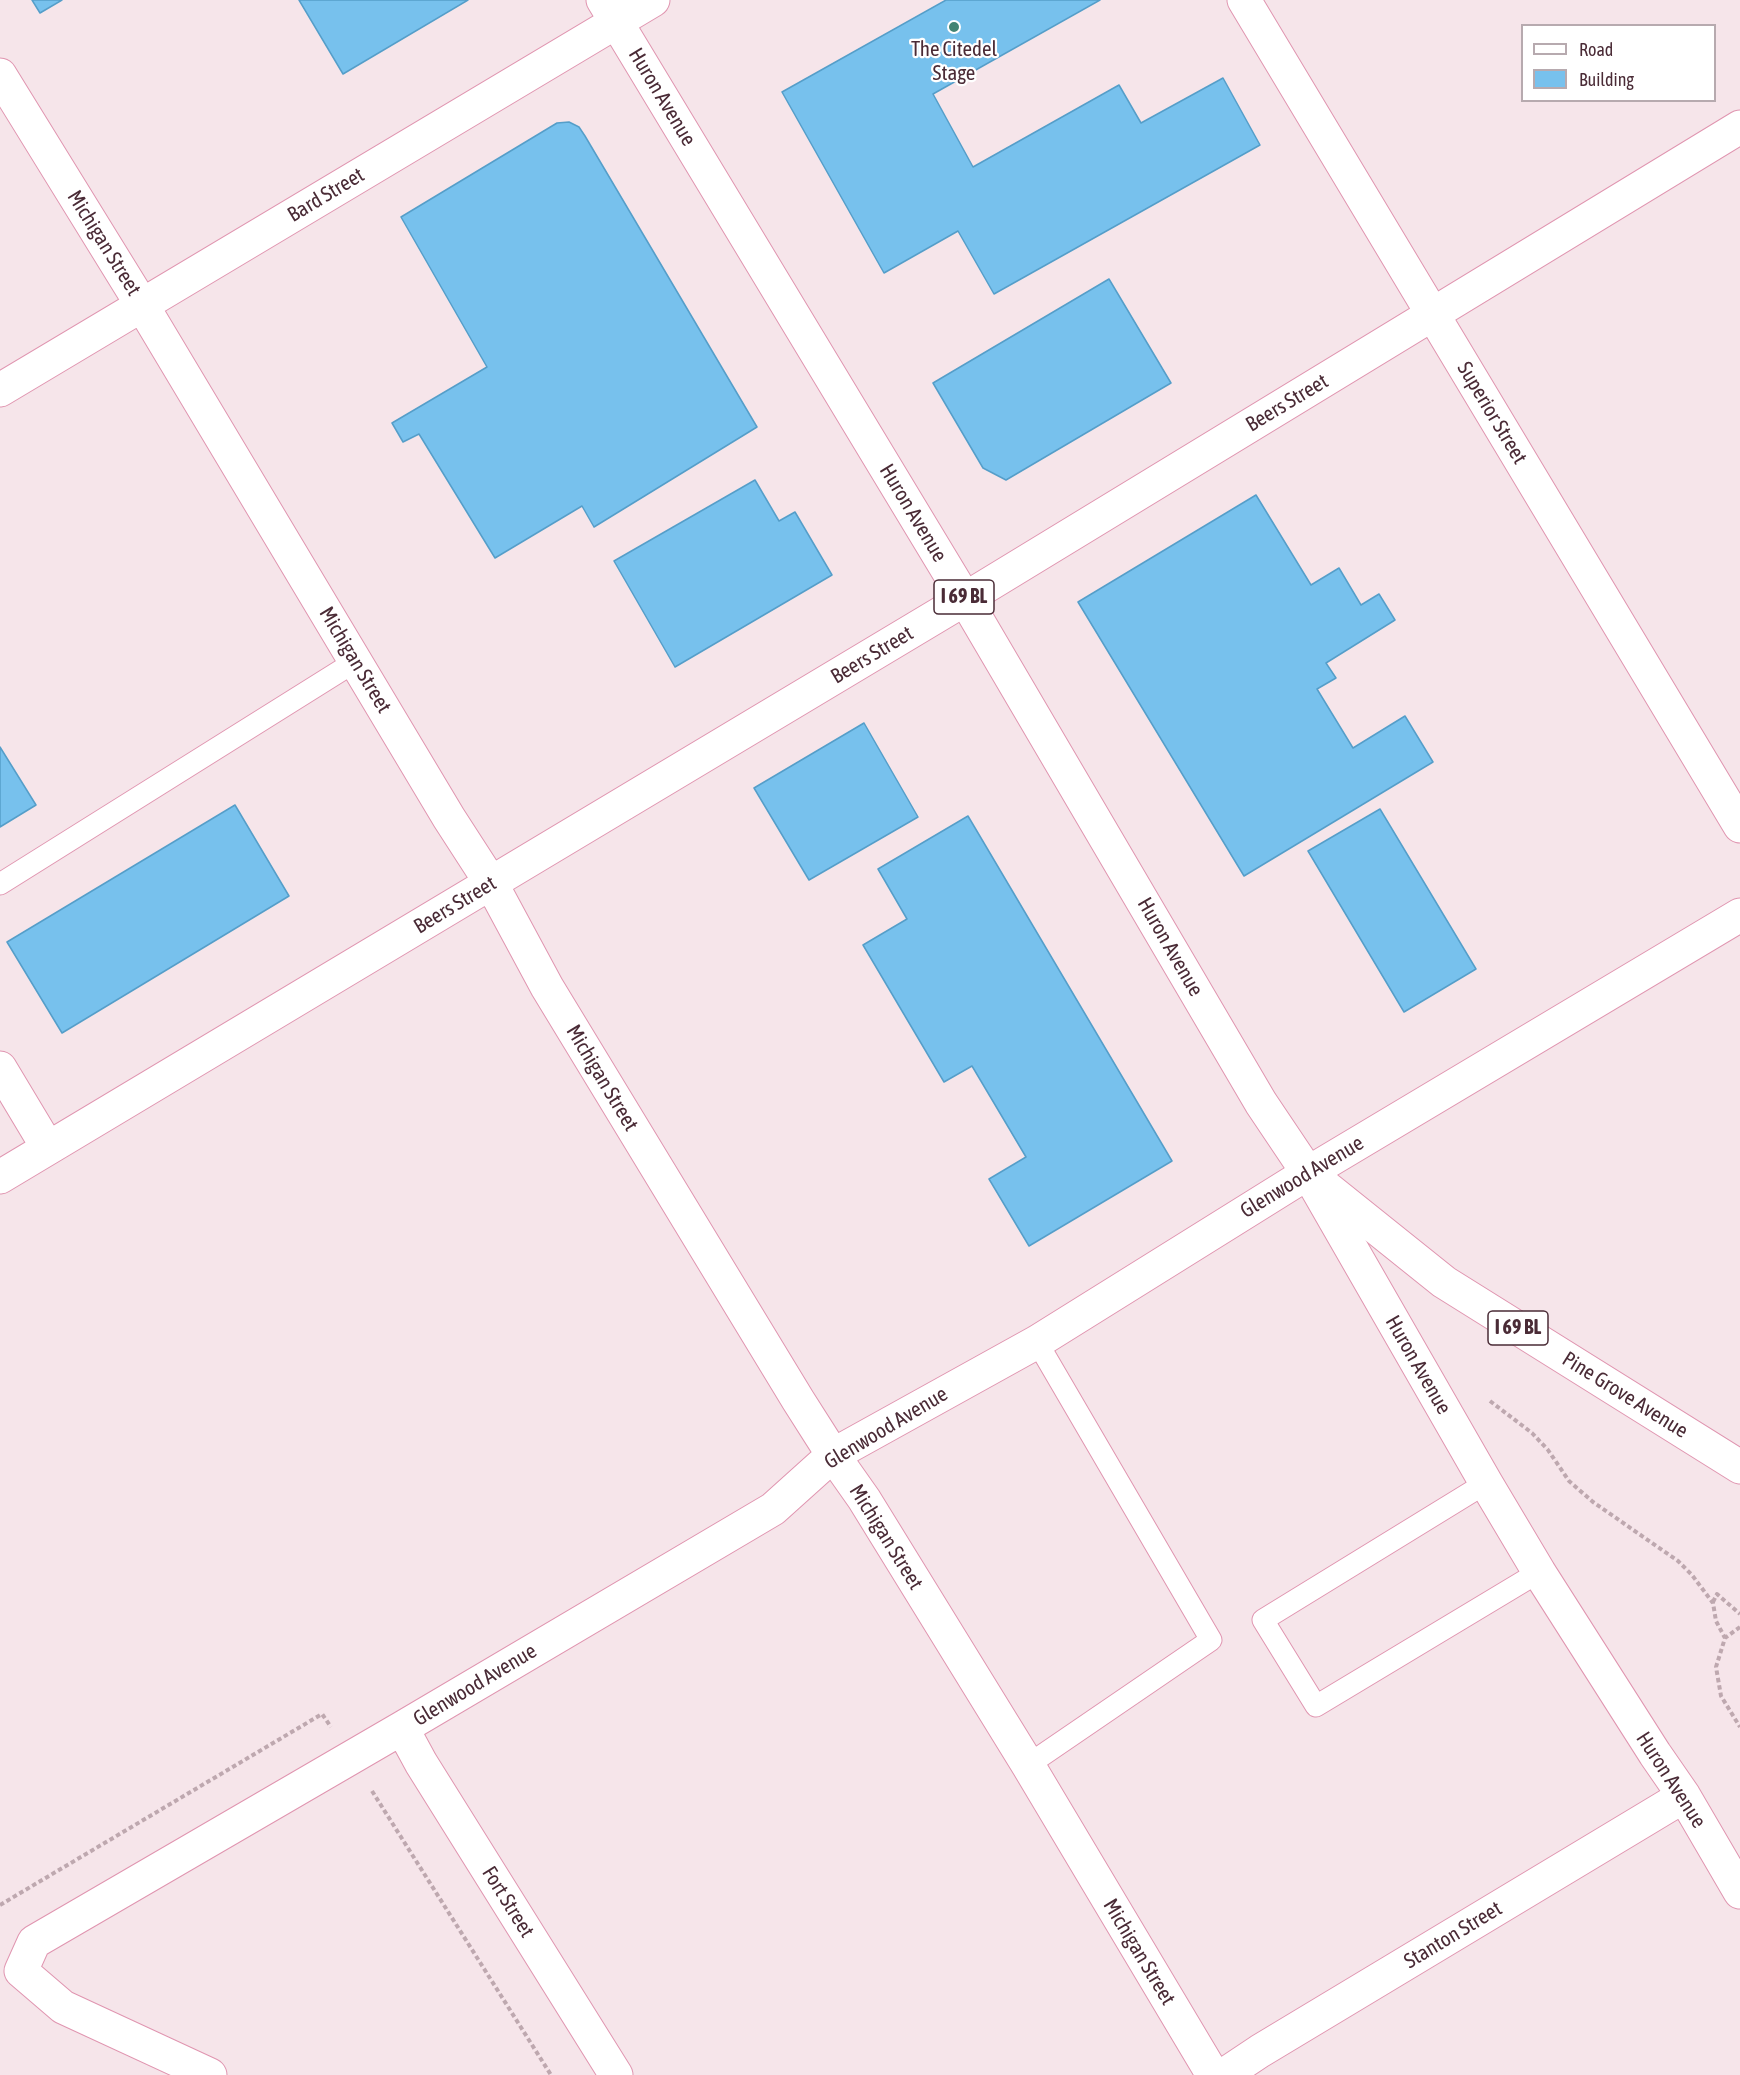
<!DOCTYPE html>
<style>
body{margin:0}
#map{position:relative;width:1740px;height:2075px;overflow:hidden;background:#f6e5ea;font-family:"Asap Condensed",sans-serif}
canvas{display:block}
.legend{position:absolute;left:1521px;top:24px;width:195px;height:78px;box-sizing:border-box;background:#fff;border:2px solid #b7aaaf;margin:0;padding:8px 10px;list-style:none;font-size:18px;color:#4a2b36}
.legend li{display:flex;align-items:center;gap:12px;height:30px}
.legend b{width:30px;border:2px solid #b7aaaf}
</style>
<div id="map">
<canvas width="1740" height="2075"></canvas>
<ul class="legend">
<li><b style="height:8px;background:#fff"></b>Road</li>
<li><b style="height:16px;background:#77c1ed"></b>Building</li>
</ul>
</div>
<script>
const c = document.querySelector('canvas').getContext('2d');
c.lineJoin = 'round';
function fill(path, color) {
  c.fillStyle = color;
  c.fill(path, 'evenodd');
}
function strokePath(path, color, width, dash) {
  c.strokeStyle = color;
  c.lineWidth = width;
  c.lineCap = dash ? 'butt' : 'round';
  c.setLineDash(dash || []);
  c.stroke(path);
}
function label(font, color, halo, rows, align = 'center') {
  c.font = font + ' "Asap Condensed",sans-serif';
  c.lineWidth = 4.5;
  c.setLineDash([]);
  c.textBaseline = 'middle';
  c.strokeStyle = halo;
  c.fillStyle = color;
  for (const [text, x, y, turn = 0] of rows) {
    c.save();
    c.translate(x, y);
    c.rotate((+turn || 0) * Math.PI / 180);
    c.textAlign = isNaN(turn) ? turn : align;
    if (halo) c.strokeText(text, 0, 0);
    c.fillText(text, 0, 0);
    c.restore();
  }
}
const building = new Path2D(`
 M32 0H62L40 13Z
 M299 0H468L343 74Z
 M946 0H1100L933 94 973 167 1119 85 1141 123 1223 78 1260 145 994 294 958 231 884 273 782 92Z
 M569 122 579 127 585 136 757 427 594 527 582 506 495 558 419 434 403 442 392 423 487 367 401 217 557 123Z
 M1109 279 1171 383 1006 480 983 468 933 383Z
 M755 480 779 521 795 512 832 575 675 667 614 561Z
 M1256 495 1311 585 1339 568 1361 605 1379 594 1395 620 1326 663 1336 678 1317 689 1353 748 1405 716 1433 762 1244 876 1078 602Z
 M864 723 918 817 809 880 754 788Z
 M0 747 36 805 0 827Z
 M235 805 289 896 62 1033 7 942Z
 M1380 809 1476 969 1404 1012 1308 851Z
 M968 816 1172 1161 1029 1246 989 1179 1026 1157 972 1066 944 1082 863 945 907 919 878 869Z`);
fill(building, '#77c1ed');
strokePath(building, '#559ec9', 1.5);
const service = new Path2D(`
 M0 884 356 661
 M1486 1483 1263 1620 1316 1706 1539 1572
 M1028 1765 1211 1640 1037 1342`);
const minor = new Path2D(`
 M1244 0 1740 826
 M0 75 142 305 449 818 491 883 547 987 798 1400 833 1455 864 1499 1028 1765 1213 2075
 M0 390 653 0
 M0 1068 48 1148
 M0 1177 965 599 1740 127
 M402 1728 421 1763 616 2075
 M210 2075 63 2007 21 1971 34 1942 402 1728 773 1509 833 1455 1037 1342 1308 1173 1486 1483 1539 1572 1655 1754 1684 1796 1740 1892
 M1224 2075 1260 2051 1684 1796`);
const tertiary = new Path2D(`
 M1308 1173 1740 915`);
const primary = new Path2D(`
 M603 0 965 599 1261 1103 1308 1173 1444 1282 1740 1467`);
strokePath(service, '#e095b0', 23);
strokePath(minor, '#e095b0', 35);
strokePath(tertiary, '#e095b0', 35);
strokePath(primary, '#e095b0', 35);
strokePath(new Path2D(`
 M1490 1401 1532 1433 1548 1450 1569 1481 1593 1502 1678 1561 1692 1575 1713 1603 1716 1621 1725 1638
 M1713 1602 1717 1594 1740 1614
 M1740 1627 1725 1638 1716 1667 1721 1696 1740 1727
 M372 1791 551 2075
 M0 1905 322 1714 331 1727`), '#bea8af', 4, [4.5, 3]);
strokePath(service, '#fff', 21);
strokePath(minor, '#fff', 33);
strokePath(tertiary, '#fff', 33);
strokePath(primary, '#fff', 33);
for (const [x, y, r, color] of [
 [954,27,6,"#428474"]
]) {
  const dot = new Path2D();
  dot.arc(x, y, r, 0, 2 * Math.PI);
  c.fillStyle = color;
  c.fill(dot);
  strokePath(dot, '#fff', 2);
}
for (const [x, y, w] of [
 [964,597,60],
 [1518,1328,60]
]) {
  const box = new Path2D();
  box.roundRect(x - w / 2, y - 17, w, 34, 4.5);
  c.fillStyle = '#fff';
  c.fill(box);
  strokePath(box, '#4a2b36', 1.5);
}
label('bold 20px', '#4a2b36', null, [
 ["I 69 BL",964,597],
 ["I 69 BL",1518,1328]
]);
label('21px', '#4a2b36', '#fff', [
 ["The Citedel",954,49],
 ["Stage",954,73]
]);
label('21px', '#4a2b36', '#fff', [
 ["Huron Avenue",662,97,59],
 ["Bard Street",326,195,-31],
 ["Michigan Street",104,243,58],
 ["Beers Street",1287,403,-31],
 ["Superior Street",1492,413,59],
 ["Huron Avenue",913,513,59],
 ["Beers Street",872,655,-31],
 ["Michigan Street",355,660,59],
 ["Beers Street",455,905,-31],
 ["Huron Avenue",1170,947,60],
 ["Michigan Street",602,1078,59],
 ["Glenwood Avenue",1302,1177,-31],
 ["Huron Avenue",1418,1365,60],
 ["Pine Grove Avenue",1625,1395,32],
 ["Glenwood Avenue",886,1428,-31],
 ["Michigan Street",886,1537,58],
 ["Glenwood Avenue",475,1685,-31],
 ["Huron Avenue",1671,1780,57],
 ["Fort Street",508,1902,58],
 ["Stanton Street",1453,1935,-31],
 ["Michigan Street",1139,1952,59]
]);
</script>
